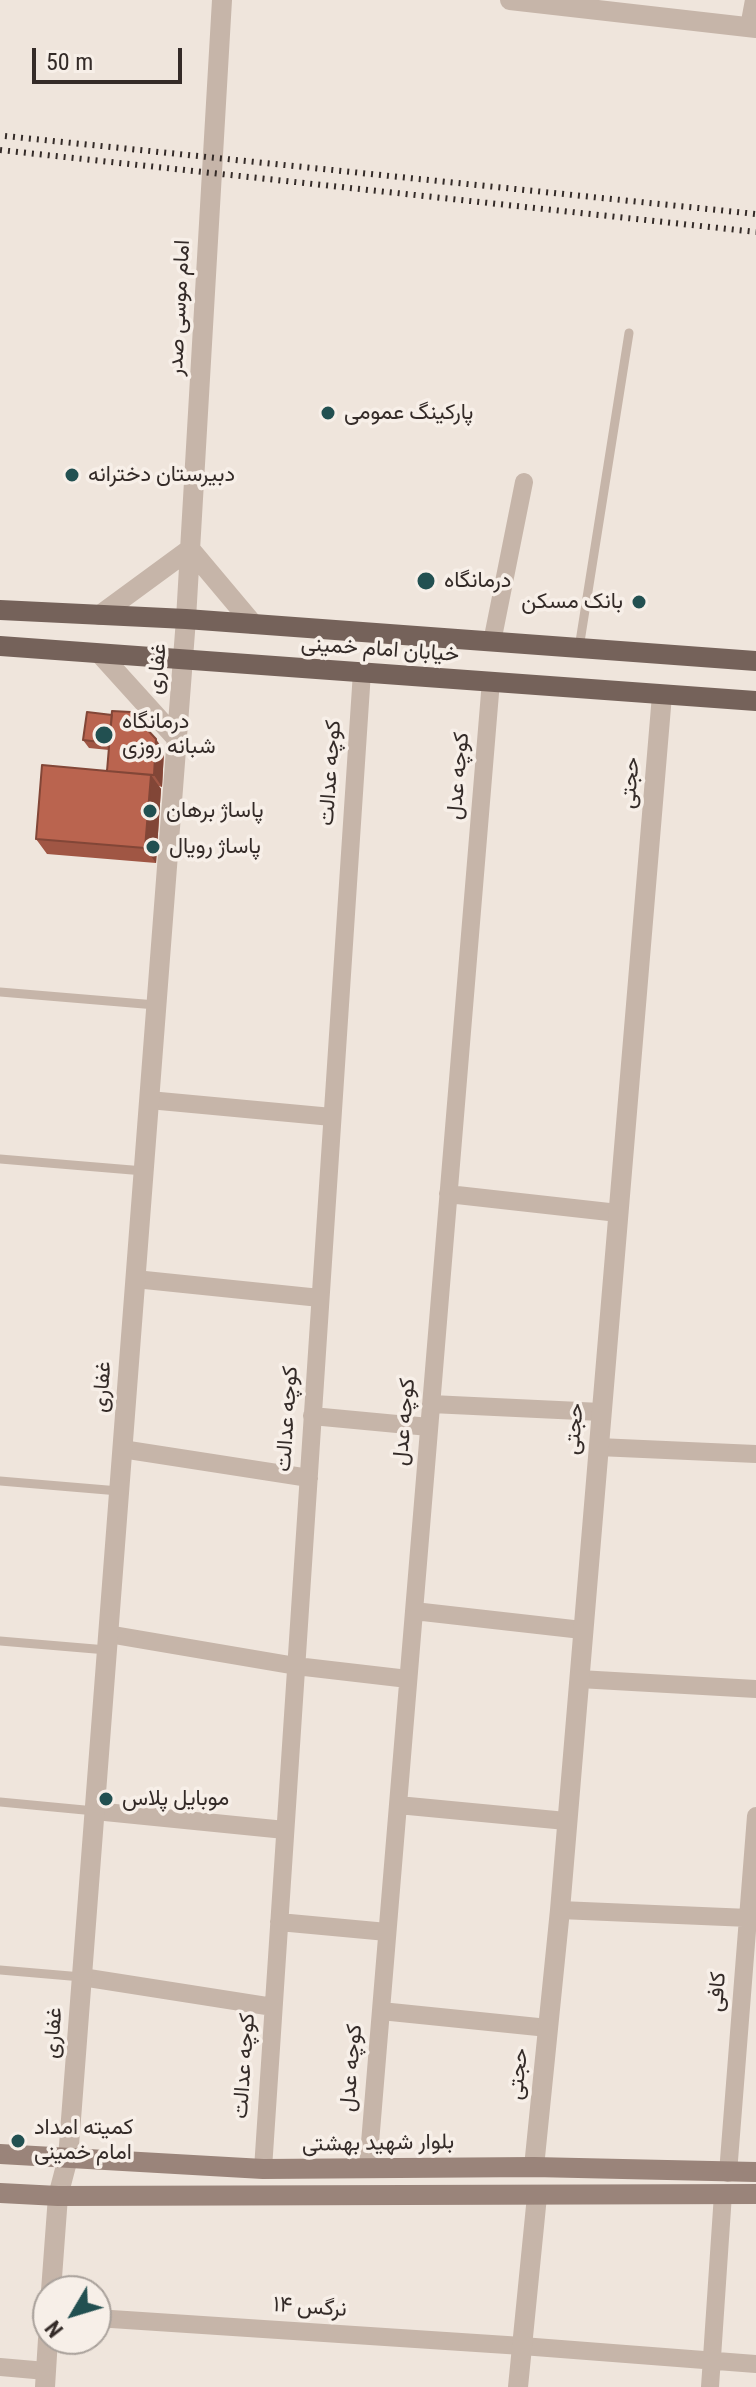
<!DOCTYPE html>
<meta charset="utf-8">
<style>
body{margin:0}
#map{position:relative;width:756px;height:2387px;overflow:hidden;background:#efe5dc;font-family:"Roboto Condensed",sans-serif}
canvas{display:block}
.north{position:absolute;left:32px;top:2275px;width:80px;height:80px;box-sizing:border-box;background:#f7efe8;border:2px solid #a9a19b;border-radius:50%;rotate:232deg;font-size:22px;font-weight:700;line-height:32px;text-align:center;color:#342b28}
.north::after{content:'';display:block;margin:auto;width:28px;height:36px;background:#225051;clip-path:polygon(50% 0,100% 100%,50% 72%,0 100%)}
.scale{position:absolute;left:32px;top:48px;width:150px;height:36px;box-sizing:border-box;border:4px solid #342b28;border-top:0;padding-left:10px;font-size:24px;line-height:28px;white-space:nowrap;color:#342b28;-webkit-text-stroke:6px #f7efe8;paint-order:stroke}
</style>
<div id="map">
<canvas width="756" height="2387"></canvas>
<div class="north">N</div>
<div class="scale">50 m</div>
</div>
<script>
const c = document.querySelector('canvas').getContext('2d');
c.lineJoin = 'round';
function strokePath(path, color, width, dash) {
  c.strokeStyle = color;
  c.lineWidth = width;
  c.lineCap = dash ? 'butt' : 'round';
  c.setLineDash(dash || []);
  c.stroke(path);
}
function fill(path, color) {
  c.fillStyle = color;
  c.fill(path, 'evenodd');
}
function label(font, color, halo, rows, align = 'center') {
  c.font = font + ' "Roboto Condensed",Vazirmatn,sans-serif';
  c.lineWidth = 7;
  c.setLineDash([]);
  c.textBaseline = 'middle';
  c.strokeStyle = halo;
  c.fillStyle = color;
  for (const [text, x, y, turn = 0] of rows) {
    c.save();
    c.translate(x, y);
    c.rotate((+turn || 0) * Math.PI / 180);
    c.textAlign = isNaN(turn) ? turn : align;
    if (halo) c.strokeText(text, 0, 0);
    c.fillText(text, 0, 0);
    c.restore();
  }
}
strokePath(new Path2D(`
 M579 648 629 333
 M0 992 156 1005
 M0 1159 144 1171
 M0 1481 119 1491
 M0 1641 107 1650
 M0 1802 95 1811
 M0 1970 82 1977`), '#c6b5a9', 9);
strokePath(new Path2D(`
 M749 27 754 0
 M492 642 524 482
 M149 1100 332 1117
 M448 1194 618 1213
 M135 1279 320 1298
 M431 1404 601 1412
 M312 1416 429 1427
 M598 1447 756 1454
 M122 1449 309 1478
 M414 1611 582 1630
 M108 1634 296 1666 408 1679
 M579 1679 756 1689
 M398 1805 566 1821
 M95 1811 285 1830
 M560 1910 749 1918
 M279 1922 387 1932
 M82 1977 273 2007
 M381 2011 548 2028
 M368 2167 491 681
 M263 2169 362 672
 M728 2173 756 1816
 M96 2318 522 2346 756 2364
 M0 2367 46 2371
 M710 2387 723 2194`), '#c6b5a9', 18);
strokePath(new Path2D(`
 M510 0 756 28
 M100 615 190 549 253 624
 M101 655 177 739
 M534 2167 560 1910 662 695
 M51 2291 58 2196 68 2158 186 619 222 0
 M45 2387 48 2339
 M518 2387 537 2196`), '#c6b5a9', 20);
strokePath(new Path2D(`
 M0 2154 263 2169 534 2167 756 2172
 M0 2193 58 2196 756 2194`), '#9a847a', 20);
strokePath(new Path2D(`
 M0 610 186 619 756 661
 M0 646 756 701`), '#75625a', 20);
strokePath(new Path2D(`
 M5 136 756 214
 M0 150 756 232`), '#342b28', 6, [2, 6]);
fill(new Path2D(`
 M83 740 164 751 162 787 159 786 161 789 156 863 47 854 36 839 107 771 109 750 89 748Z`), '#a05644');
fill(new Path2D(`
 M156 739 164 751 162 787 154 775Z
 M151 775 161 789 156 863 145 848Z`), '#824637');
const building = new Path2D(`
 M112 711 131 712 156 739 154 775 107 771Z
 M87 712 112 715 109 743 83 740Z
 M42 765 151 775 145 848 36 839Z`);
fill(building, '#ba644f');
strokePath(building, '#824637', 2);
for (const [x, y, r, color] of [
 [328,413,8,"#225051"],
 [72,475,8,"#225051"],
 [426,581,10,"#225051"],
 [639,602,8,"#225051"],
 [104,735,10,"#225051"],
 [150,811,8,"#225051"],
 [153,847,8,"#225051"],
 [106,1799,8,"#225051"],
 [18,2141,8,"#225051"]
]) {
  const dot = new Path2D();
  dot.arc(x, y, r, 0, 2 * Math.PI);
  c.fillStyle = color;
  c.fill(dot);
  strokePath(dot, '#f7efe8', 3);
}
label('22px', '#342b28', '#f7efe8', [
 ["امام موسی صدر",180,308,-87],
 ["خیابان امام خمینی",380,650,4],
 ["غفاری",158,669,-85],
 ["کوچه عدالت",331,773,-86],
 ["کوچه عدل",459,776,-85],
 ["حجتی",631,783,-85],
 ["غفاری",103,1387,-86],
 ["کوچه عدالت",288,1419,-86],
 ["کوچه عدل",405,1422,-85],
 ["حجتی",575,1429,-85],
 ["کافی",718,1992,-85],
 ["غفاری",54,2033,-86],
 ["کوچه عدالت",245,2066,-86],
 ["کوچه عدل",352,2068,-85],
 ["حجتی",519,2074,-84],
 ["بلوار شهید بهشتی",378,2144,-1],
 ["نرگس ۱۴",310,2308,4]
]);
label('22px', '#342b28', '#f7efe8', [
 ["پارکینگ عمومی",344,413],
 ["دبیرستان دخترانه",88,475],
 ["درمانگاه",444,581],
 ["بانک مسکن",623,602,"right"],
 ["درمانگاه",122,722],
 ["شبانه روزی",122,747],
 ["پاساژ برهان",166,811],
 ["پاساژ رویال",169,847],
 ["موبایل پلاس",122,1799],
 ["کمیته امداد",34,2128],
 ["امام خمینی",34,2153]
], 'left');
</script>
